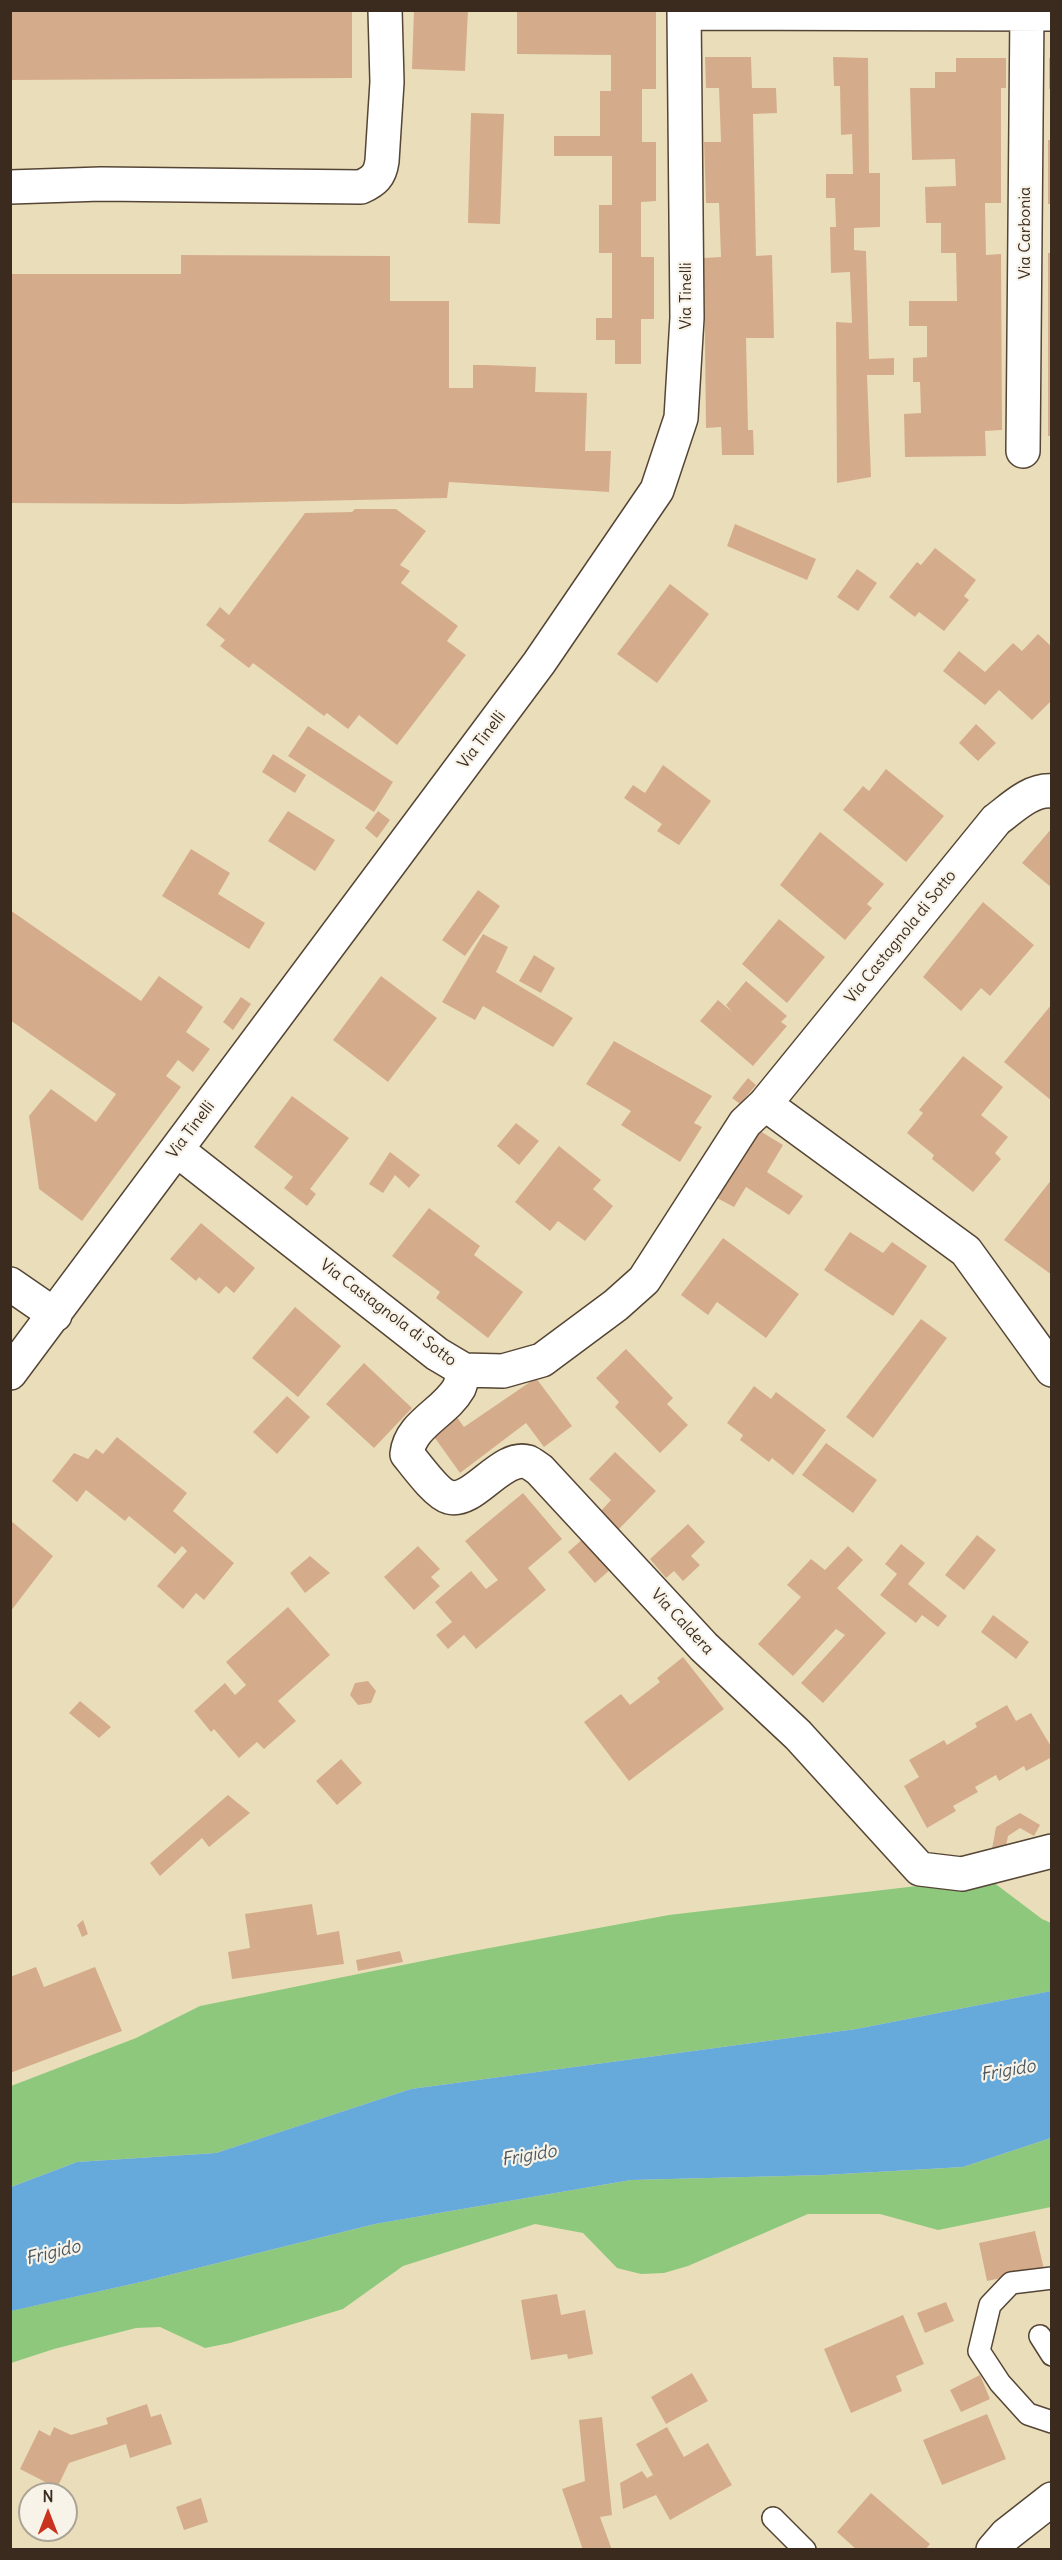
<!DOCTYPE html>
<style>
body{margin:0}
#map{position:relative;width:1062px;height:2560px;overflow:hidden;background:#eadeba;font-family:Delius,sans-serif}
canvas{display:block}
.frame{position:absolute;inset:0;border:12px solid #3b2a1e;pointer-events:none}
.north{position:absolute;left:18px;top:2482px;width:60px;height:60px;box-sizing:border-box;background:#f7f3e8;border:2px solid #aca397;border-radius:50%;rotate:0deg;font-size:16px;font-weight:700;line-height:24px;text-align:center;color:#3b2a1e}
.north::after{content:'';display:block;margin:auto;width:21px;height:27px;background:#c8321e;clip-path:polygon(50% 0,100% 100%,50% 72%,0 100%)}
</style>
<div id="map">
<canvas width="1062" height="2560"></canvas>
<div class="frame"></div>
<div class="north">N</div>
</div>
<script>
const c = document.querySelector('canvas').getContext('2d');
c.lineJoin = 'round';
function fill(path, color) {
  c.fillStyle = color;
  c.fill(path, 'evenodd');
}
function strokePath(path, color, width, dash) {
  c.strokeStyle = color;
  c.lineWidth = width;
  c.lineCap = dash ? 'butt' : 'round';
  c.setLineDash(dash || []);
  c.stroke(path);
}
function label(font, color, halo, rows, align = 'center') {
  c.font = font + ' Delius,sans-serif';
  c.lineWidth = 4.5;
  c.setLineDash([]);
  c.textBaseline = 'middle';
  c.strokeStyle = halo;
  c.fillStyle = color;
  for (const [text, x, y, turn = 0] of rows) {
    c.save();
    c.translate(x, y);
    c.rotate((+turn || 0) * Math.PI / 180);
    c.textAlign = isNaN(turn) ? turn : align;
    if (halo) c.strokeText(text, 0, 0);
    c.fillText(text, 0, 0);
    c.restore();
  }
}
fill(new Path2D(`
 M993 1882 1042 1919 1051 1923V1991L856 2029 411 2089 216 2153 77 2162 11 2187V2086L136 2038 200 2006 457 1954 669 1915 917 1886Z
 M1051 2138V2207L938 2230 880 2214H808L688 2266 664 2273 641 2274 617 2268 583 2233 535 2224 403 2266 343 2309 230 2343 205 2348 160 2327 136 2328 54 2349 11 2363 10 2311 141 2282 375 2224 631 2180 824 2175 963 2167Z`), '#8ec87d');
fill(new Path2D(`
 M1051 1991V2138L963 2167 824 2175 631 2180 375 2224 141 2282 11 2311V2187L77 2162 216 2153 411 2089 856 2029Z`), '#66aadb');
fill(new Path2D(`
 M10 10H352V78L10 80Z
 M414 10H468L465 71 412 69Z
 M517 10H656V89H642V142H656V201L641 202V257H654V319H641V364H615V340H596V318H612V253H599V205H612V156H554V136H600V91H611V55L517 54Z
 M705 57H751L752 88H776L777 113 753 114 756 256 772 255 774 338H746L748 430H753L754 455H722L721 427 706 428 704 258 721 257 719 203H706L704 142H721L719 88H706Z
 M833 57 868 58 869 173H880V227L854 228V250L866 251 869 359 894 358V375H867L871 477 837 483 836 322 852 323 850 272 831 273 830 227H836L835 198H826V174H853L852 134 841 135 840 86H834Z
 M956 58H1006V88H1001V203H985L986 255 1001 254 1002 430 985 431 986 456 905 457 904 414 921 413 920 382H913V358L927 357V326H909V301H957L956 253H941V223H926L925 187 956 186 955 159 912 160 910 88H935V72H956Z
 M1049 58H1052V89H1049Z
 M471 113 504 114 500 224 468 223Z
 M1048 140H1052V204H1048Z
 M1048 253H1052V436H1048Z
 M181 255 390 256V301H449V388H473V365H486L536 367 535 392 587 393 585 451H611L609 492 449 482 447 498 180 504 10 503V274H181Z
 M355 509H396L426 531 400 565 410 571 401 583 458 626 447 641 466 655 397 745 359 715 348 729 327 713 324 716 253 663 249 668 220 646 225 640 206 625 220 607 229 615 305 513 352 512Z
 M735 524 816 559 807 580 727 546Z
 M935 548 976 580 964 596 969 600 944 631 919 612 915 617 889 597 917 562 921 565Z
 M857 569 877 583 858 611 837 597Z
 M670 584 709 614 657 683 617 654Z
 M1038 634 1052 647V700L1032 720 999 690 985 705 943 671 959 651 985 672 1013 643 1022 651Z
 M976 724 996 743 978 761 959 743Z
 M308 726 393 782 374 812 288 756Z
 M273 754 306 775 295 793 262 772Z
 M663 765 711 801 679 845 657 831 662 824 624 798 633 785 645 793Z
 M886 769 944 816 906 862 843 810 863 786 869 791Z
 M288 811 335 840 315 871 268 841Z
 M378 811 390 820 377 838 365 828Z
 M1052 828V888L1022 863Z
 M820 832 884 884 867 904 872 908 845 940 780 885Z
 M191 849 230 873 218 894 265 923 249 949 162 896Z
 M478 890 500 906 465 956 442 940Z
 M983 902 1034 945 990 996 981 988 961 1011 923 977Z
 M10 910 141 1001 159 976 203 1007 186 1032 210 1049 193 1072 178 1060 166 1076 181 1087 82 1221 39 1189 29 1116 51 1089 96 1122 116 1094 10 1020Z
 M779 919 825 957 787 1003 742 964Z
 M483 934 508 947 496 972 573 1018 553 1047 483 1006 475 1020 442 1002Z
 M534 955 555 968 541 993 519 981Z
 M381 976 437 1018 388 1082 333 1040Z
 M746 981 787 1016 781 1022 787 1026 753 1066 700 1021 718 1000 732 1012 726 1005Z
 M241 997 251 1004 233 1030 223 1022Z
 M1052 1004V1101L1004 1062Z
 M614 1041 712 1096 694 1123 702 1127 680 1162 621 1125 631 1111 586 1084Z
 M963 1056 1003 1087 981 1115 1008 1137 995 1153 1001 1159 973 1192 932 1159 934 1155 907 1133 923 1113 919 1110Z
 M748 1078 756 1085 740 1104 732 1098Z
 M292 1096 349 1138 310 1189 316 1194 307 1206 284 1188 293 1177 254 1147Z
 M516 1123 539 1141 519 1165 497 1146Z
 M755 1128 783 1145 767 1172 803 1196 789 1215 746 1187 734 1207 717 1198Z
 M559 1146 601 1180 593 1189 613 1206 585 1241 558 1221 550 1231 515 1202Z
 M390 1152 420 1175 409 1188 395 1175 383 1193 369 1184Z
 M1052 1179V1275L1004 1240Z
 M429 1208 480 1246 474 1255 523 1292 488 1338 436 1298 440 1292 392 1256Z
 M201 1223 255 1268 234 1293 226 1286 219 1294 199 1277 196 1281 170 1259Z
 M850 1232 883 1253 892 1242 927 1266 893 1316 824 1270Z
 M723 1238 799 1294 766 1338 717 1302 708 1315 681 1295Z
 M295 1307 341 1346 298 1397 252 1358Z
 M921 1319 947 1338 873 1438 846 1417Z
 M626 1349 673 1398 667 1404 688 1425 660 1453 615 1407 619 1402 596 1378Z
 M364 1363 412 1408 374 1448 326 1404Z
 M536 1378 572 1426 544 1447 526 1423 460 1473 430 1431 451 1409 464 1427Z
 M754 1386 771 1399 776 1392 826 1430 793 1475 772 1458 769 1462 740 1440 743 1435 727 1423Z
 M287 1396 310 1417 277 1454 253 1432Z
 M117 1437 187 1493 173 1511 234 1563 204 1600 196 1593 183 1609 157 1586 187 1551 182 1546 175 1554 129 1516 125 1521 86 1490 77 1502 52 1481 74 1453 88 1459 96 1449 103 1454Z
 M826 1443 877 1480 853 1513 802 1475Z
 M615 1452 656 1491 618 1530 600 1512 611 1500 589 1479Z
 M523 1493 562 1539 528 1568 546 1590 476 1649 464 1635 448 1649 436 1635 452 1622 435 1602 471 1571 486 1589 498 1580 465 1541Z
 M10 1520 53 1556 10 1612Z
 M688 1524 705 1542 691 1556 700 1565 683 1581 674 1571 666 1578 650 1559Z
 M977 1535 996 1550 964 1590 945 1575Z
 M584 1538 611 1569 595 1583 568 1552Z
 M901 1544 925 1563 908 1584 947 1616 938 1627 922 1615 916 1623 880 1595 897 1574 885 1564Z
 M418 1546 440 1569 431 1577 440 1586 414 1610 384 1577Z
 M848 1546 863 1560 837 1588 886 1633 823 1703 801 1683 845 1635 836 1629 793 1676 758 1644 801 1597 787 1585 811 1559 825 1570Z
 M310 1556 330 1573 305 1593 290 1573Z
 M288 1607 330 1655 278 1701 296 1721 264 1749 257 1742 239 1758 214 1729 211 1732 194 1711 225 1683 235 1695 246 1685 226 1662Z
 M993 1615 1029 1642 1016 1659 981 1632Z
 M683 1657 724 1709 629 1781 584 1722 621 1694 630 1705 660 1682 657 1678Z
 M368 1681 376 1691 371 1703 358 1705 350 1695 355 1683Z
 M80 1701 111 1727 99 1738 69 1713Z
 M1007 1705 1016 1721 1031 1713 1052 1748V1757L1026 1771 1024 1766 999 1781 996 1775 975 1787 978 1792 953 1806 956 1811 927 1828 904 1786 919 1777 909 1760 944 1740 947 1745 977 1727 975 1723Z
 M341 1759 362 1783 337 1805 316 1781Z
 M228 1795 250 1813 209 1847 202 1838 160 1876 150 1863Z
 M1020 1813 1040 1825 1034 1836 1020 1828 1008 1836 1005 1851 992 1849 996 1827Z
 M312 1904 317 1935 339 1931 344 1964 232 1979 228 1952 250 1948 245 1914Z
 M83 1920 88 1934 82 1937 77 1925Z
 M400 1951 403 1962 358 1971 356 1960Z
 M36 1967 44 1987 95 1967 122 2031 10 2073V1977Z
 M1035 2231 1044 2269 987 2281 979 2243Z
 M557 2294 561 2315 585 2310 593 2354 568 2359 567 2354 531 2360 521 2300Z
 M946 2302 954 2321 925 2333 917 2313Z
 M903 2315 924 2364 896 2376 902 2391 851 2413 824 2349Z
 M692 2373 708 2401 666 2424 651 2397Z
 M980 2375 990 2399 961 2412 950 2390Z
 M147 2404 151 2417 161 2414 172 2444 130 2458 126 2444 69 2463 57 2488 20 2469 39 2430 50 2436 54 2427 71 2435 108 2424 106 2418Z
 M987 2414 1006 2459 942 2485 923 2440Z
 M602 2417 612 2515 600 2517 612 2550H583L562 2489 585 2481 579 2420Z
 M667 2427 684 2457 708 2443 732 2485 670 2520 656 2495 623 2509 620 2483 642 2471 647 2478 653 2475 636 2444Z
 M871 2493 930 2544 925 2550H857L837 2532Z
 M201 2498 208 2522 184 2530 176 2507Z`), '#d5ac8b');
const service = new Path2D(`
 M1052 2278 1011 2283 990 2305 979 2351 1000 2383 1028 2414 1052 2422
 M1040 2336 1052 2355
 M773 2518 805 2550`);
const minor = new Path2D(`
 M684 13 1052 14
 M10 187 101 184 361 187C374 181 380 176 382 161L387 82 385 10
 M1023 451 1027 10
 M765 1104 966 1251 1052 1370
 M177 1150 437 1354 464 1370 503 1371 542 1360 616 1305 644 1280 745 1123 765 1104 996 820C1012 808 1031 789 1052 791
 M10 1284 55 1315
 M464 1370C463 1375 461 1383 459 1388 445 1413 410 1424 407 1454 416 1465 437 1494 449 1497 474 1504 501 1454 528 1462 532 1464 536 1467 540 1470L704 1647 798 1735 920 1869 962 1874 1052 1851
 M10 1373 539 663 657 490 681 418 687 318 684 10
 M993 2550 1006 2535 1052 2499`);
strokePath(service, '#554535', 24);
strokePath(minor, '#554535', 36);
strokePath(service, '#fff', 21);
strokePath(minor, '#fff', 33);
label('16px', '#3b2a1e', '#f7f3e8', [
 ["Via Carbonia",1025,233,-90],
 ["Via Tinelli",686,296,-90],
 ["Via Tinelli",482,740,-53],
 ["Via Castagnola di Sotto",901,937,-51],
 ["Via Tinelli",191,1130,-53],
 ["Via Castagnola di Sotto",388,1313,37],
 ["Via Caldera",682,1622,47]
]);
label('italic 18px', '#4a5760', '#f7f3e8', [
 ["Frigido",1008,2071,-10],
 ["Frigido",529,2156,-10],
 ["Frigido",53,2253,-14]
]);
</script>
